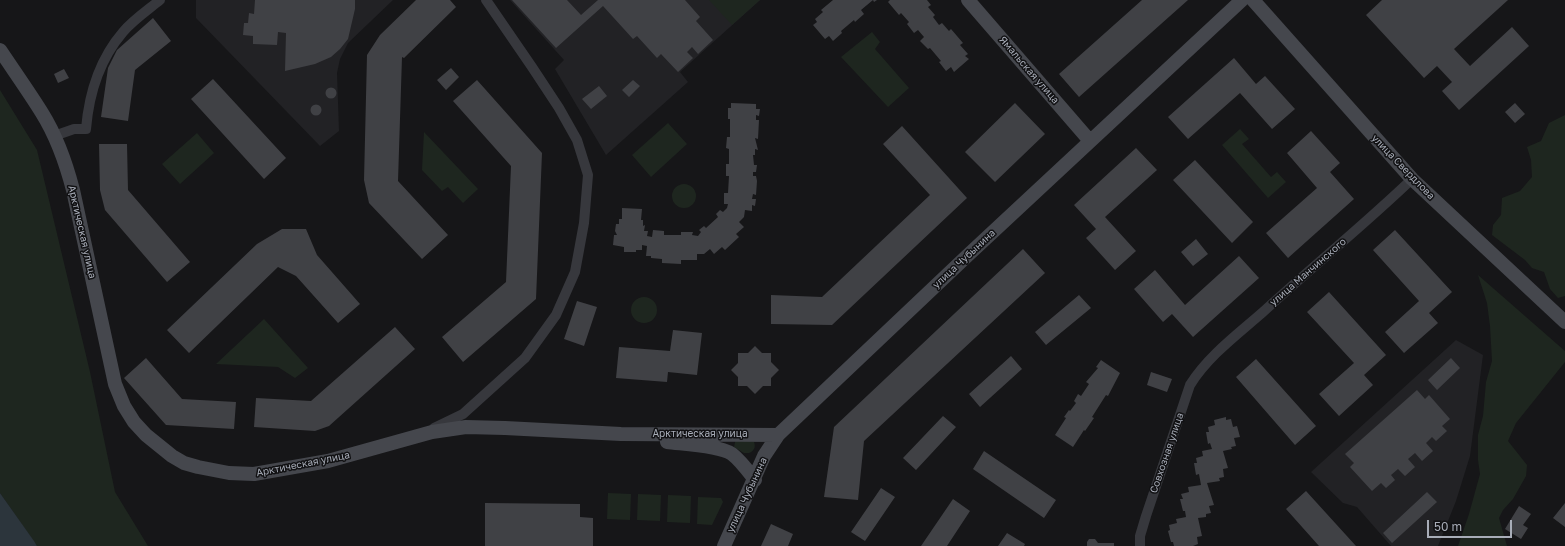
<!DOCTYPE html>
<meta charset="utf-8">
<style>
body{margin:0}
#map{position:relative;width:1565px;height:546px;overflow:hidden;background:#161618;font-family:"Golos Text",sans-serif}
canvas{display:block}
.scale{position:absolute;left:1427px;top:520px;width:85px;height:18px;box-sizing:border-box;border:2px solid #a8adb8;border-top:0;padding-left:5px;font-size:12px;line-height:14px;white-space:nowrap;color:#a8adb8;-webkit-text-stroke:3px #111113;paint-order:stroke}
</style>
<div id="map">
<canvas width="1565" height="546"></canvas>
<div class="scale">50 m</div>
</div>
<script>
const c = document.querySelector('canvas').getContext('2d');
c.lineJoin = 'round';
function fill(path, color) {
  c.fillStyle = color;
  c.fill(path, 'evenodd');
}
function strokePath(path, color, width, dash) {
  c.strokeStyle = color;
  c.lineWidth = width;
  c.lineCap = dash ? 'butt' : 'round';
  c.setLineDash(dash || []);
  c.stroke(path);
}
function label(font, color, halo, rows, align = 'center') {
  c.font = font + ' "Golos Text",sans-serif';
  c.lineWidth = 3;
  c.setLineDash([]);
  c.textBaseline = 'middle';
  c.strokeStyle = halo;
  c.fillStyle = color;
  for (const [text, x, y, turn = 0] of rows) {
    c.save();
    c.translate(x, y);
    c.rotate((+turn || 0) * Math.PI / 180);
    c.textAlign = isNaN(turn) ? turn : align;
    if (halo) c.strokeText(text, 0, 0);
    c.fillText(text, 0, 0);
    c.restore();
  }
}
fill(new Path2D(`
 M196 0H393L348 43 340 59 337 73 339 131 320 146 196 18Z
 M510 0H760L680 72 688 82 606 155 555 69 564 60Z
 M1456 340 1483 355 1470 456 1456 501 1438 546H1391L1357 507 1343 503 1311 472Z`), '#222225');
fill(new Path2D(`
 M709 0H760L732 25Z
 M872 32 880 42 875 49 909 88 888 107 841 57Z
 M0 90 37 150 90 372 115 492 148 546H37L0 493Z
 M1565 115V296L1558 298 1550 289 1544 272 1532 268 1525 260 1492 235 1493 225 1501 215 1502 198 1520 191 1532 177 1531 160 1527 147 1541 141 1549 123Z
 M668 123 687 144 651 177 632 155Z
 M1240 129 1249 139 1242 144 1271 177 1277 172 1286 182 1268 198 1222 145Z
 M424 132 478 189 463 203 448 187 442 191 422 170Z
 M197 133 214 153 180 184 162 164Z
 M672 196a12 12 0 1 1 24 0a12 12 0 1 1-24 0Z
 M1478 275 1565 351V362L1516 423 1508 441 1527 465 1526 476 1513 499 1503 510 1499 518 1507 546H1458L1469 514 1480 474 1478 460V435L1483 416 1486 382 1492 361 1490 326 1487 303Z
 M631 310a13 13 0 1 1 26 0a13 13 0 1 1-26 0Z
 M264 319 308 368 295 378 278 367 216 364Z
 M736 438 754 442C756 447 754 451 749 453H744L734 447Z
 M608 493 631 494 630 520 607 519Z
 M638 494 661 495 660 521 637 520Z
 M668 495 691 496 690 523 667 522Z
 M698 497 721 498 723 502 712 525 697 524Z`), '#1e261f');
fill(new Path2D(`
 M0 493 34 541 37 546H0Z`), '#2c353c');
fill(new Path2D(`
 M255 0H355V9L348 39 340 49 331 57 315 64 285 71 286 33 278 32 277 45 253 44V36L243 35 244 23H248L249 13 254 14Z
 M416 0H450L456 7 404 58 402 57 398 181 448 235 422 259 369 203 364 180 367 55 380 35Z
 M512 0H567L581 15 598 0H685L700 17 696 21 713 40 698 54 692 47 687 52 693 58 678 72 661 54 657 58 637 36 633 39 603 6 556 48Z
 M833 0H877L874 2 873 0 861 10 864 14 855 22 854 20 841 31 842 33 833 41 829 36 825 39 813 25 817 22 815 19 823 12 821 10Z
 M890 0H927L931 5 928 7 935 15 933 17 939 25 942 23 949 31 951 29 963 43 960 45 968 54 965 56 969 59 954 72 951 67 946 71 939 62 941 61 930 48 928 49 920 41 924 37 918 30 914 33 907 24 909 22 901 13 899 15 888 2Z
 M1142 0H1188L1079 97 1059 74Z
 M1382 0H1508L1454 49 1470 66 1512 27 1529 46 1459 110 1442 91 1452 82 1437 66 1424 78 1366 15Z
 M153 18 171 41 135 70 128 121 101 117 108 68 117 50Z
 M1234 58 1256 84 1265 76 1295 109 1272 129 1240 93 1188 139 1168 117Z
 M451 68 459 77 446 90 437 80Z
 M64 69 69 78 58 83 54 74Z
 M213 79 286 158 264 179 191 99Z
 M477 80 542 153 536 299 463 362 442 337 506 282 511 166 453 101Z
 M633 80 640 86 629 97 622 90Z
 M599 86 607 96 591 109 582 99Z
 M325.5 93a5.5 5.5 0 1 1 11 0a5.5 5.5 0 1 1-11 0Z
 M731 103 756 104V109H760L759 116 756 115V120H759L758 139 755 138 758 150 755 149V155H753L754 165H757L756 172H753V176H756L757 181 756 195 753 194 752 199H756L755 206 752 205V211L745 210 744 217 739 222 744 227 736 234 739 237 725 250 722 247 714 254 710 249 704 254H697V260H681V264L662 263V259L651 258V256H646L647 246 642 245V250H636V252H624V247L613 245 614 235H617L615 231 616 224H619V219H622V208L642 209 641 220H643V226L645 225 644 231H648L647 236 652 237 653 230 664 231V235H681V232H693L692 235 698 236 701 232 699 230 704 226 706 228 718 217 716 214 720 210 723 212 727 208 728 204H724V193H728L729 176H726V164H729V149L726 148 727 137H730V119H728V108H731Z
 M1015 103 1045 134 995 182 965 152Z
 M1515 103 1525 114 1515 123 1505 112Z
 M310.5 110a5.5 5.5 0 1 1 11 0a5.5 5.5 0 1 1-11 0Z
 M902 126 967 198 832 325 771 324V295L822 297 930 195 883 144Z
 M1311 131 1340 163 1330 172 1354 199 1288 258 1266 233 1317 188 1287 153Z
 M99 144H127L128 190 190 262 167 282 105 210 100 190Z
 M1136 148 1157 170 1105 217 1136 251 1115 270 1086 238 1096 229 1074 205Z
 M1195 160 1253 222 1232 243 1173 180Z
 M282 229H306L317 255 360 304 338 323 296 276 278 267 189 353 167 330 257 244Z
 M1395 230 1452 292 1429 313 1438 323 1404 353 1385 332 1419 301 1373 250Z
 M1196 239 1208 254 1193 266 1181 252Z
 M1023 249 1045 273 864 441 858 500 824 497 834 427Z
 M1239 256 1259 278 1193 337 1172 314 1163 322 1134 289 1155 270 1185 305Z
 M1329 292 1386 355 1364 375 1373 385 1339 416 1319 394 1354 363 1307 312Z
 M1079 295 1091 308 1046 345 1035 332Z
 M577 301 597 307 584 346 564 339Z
 M395 327 415 349 329 426 315 431 254 427 256 398 311 401Z
 M673 330 702 333 697 375 668 372 667 382 616 378 619 347 670 351Z
 M755 346 762 353H771V362L779 370 771 378V386H763L755 394 747 386H738V377L731 370 738 363V353H748Z
 M1011 356 1022 369 980 407 969 394Z
 M146 358 182 399 236 402 234 429 166 425 124 378Z
 M1451 358 1460 368 1437 390 1428 380Z
 M1256 359 1316 426 1295 445 1236 377Z
 M1101 360 1120 373 1108 396 1106 395 1092 417 1094 418 1085 431 1084 430 1073 447 1055 435 1066 418 1064 417 1069 410 1070 411 1076 403 1074 401 1078 394 1081 396 1089 384 1086 382 1098 368 1096 367Z
 M1151 372 1172 379 1167 392 1147 385Z
 M1417 390 1425 399 1429 395 1450 419 1442 426 1447 431 1436 441 1432 437 1426 443 1433 451 1422 461 1415 453 1408 459 1415 467 1405 476 1398 469 1391 475 1395 480 1386 488 1381 483 1372 491 1350 467 1354 463 1345 454Z
 M943 416 956 427 916 470 903 458Z
 M1226 417V420L1231 419 1233 427 1237 426 1240 437 1234 438 1236 446 1231 447 1232 449 1223 451 1228 468 1223 469 1224 477 1219 478 1220 481 1207 483 1214 505 1209 506 1211 513 1206 514V517L1198 518 1202 536 1197 537 1198 544 1193 546H1174L1173 542H1171L1168 531 1170 530 1169 525 1177 523 1176 519 1186 517 1185 511H1183L1180 499H1183L1181 494 1189 492 1188 487 1201 485 1199 474 1196 475 1194 463H1197L1196 458 1203 456 1202 451 1212 449 1210 443 1208 444 1206 432H1209L1208 427 1215 425 1214 420Z
 M984 451 1056 500 1044 518 973 469Z
 M881 488 895 497 865 541 851 532Z
 M1306 491 1356 546H1319L1286 509Z
 M1427 492 1437 502 1392 543 1383 533Z
 M953 499 970 511 947 546H921Z
 M485 503 580 504V517L593 518V546H485Z
 M1565 503V527L1553 518Z
 M1519 506 1531 514 1523 525 1528 528 1521 539 1505 529Z
 M771 524 793 534 788 546H761Z
 M1007 533 1025 544 1024 546H998Z
 M1089 539H1095L1098 543H1114V546H1087V542Z`), '#404145');
strokePath(new Path2D(`
 M54 136 74 129H86C89 93 99 60 123 32 133 20 148 10 160 0
 M434 428 463 414 525 358 556 315 575 272 584 223 588 175 577 140 559 108 532 67 486 0
 M1140 546V536L1146 516 1190 385C1208 356 1238 334 1263 312 1312 267 1364 225 1412 179`), '#37383d', 10);
strokePath(new Path2D(`
 M968 0 1090 141
 M1253 0 1412 179 1565 322
 M0 50C14 71 29 92 42 113 57 137 66 163 73 190L115 384 124 406 134 422 146 435 172 456 184 463 198 467 229 473 254 474 328 461 432 432 466 427 505 428 621 434 778 435
 M667 442C683 444 719 445 732 454 741 461 748 471 755 480
 M724 546 764 456 778 435 967 256 1242 0`), '#45474d', 14);
label('10px', '#a8adb8', '#111113', [
 ["Ямальская улица",1029,70,49],
 ["улица Свердлова",1403,167,46],
 ["Арктическая улица",82,232,77],
 ["улица Чубынина",964,259,-43],
 ["улица Манчинского",1308,272,-41],
 ["Арктическая улица",700,434],
 ["Совхозная улица",1167,453,-71],
 ["Арктическая улица",303,464,-11],
 ["улица Чубынина",747,495,-65]
]);
</script>
